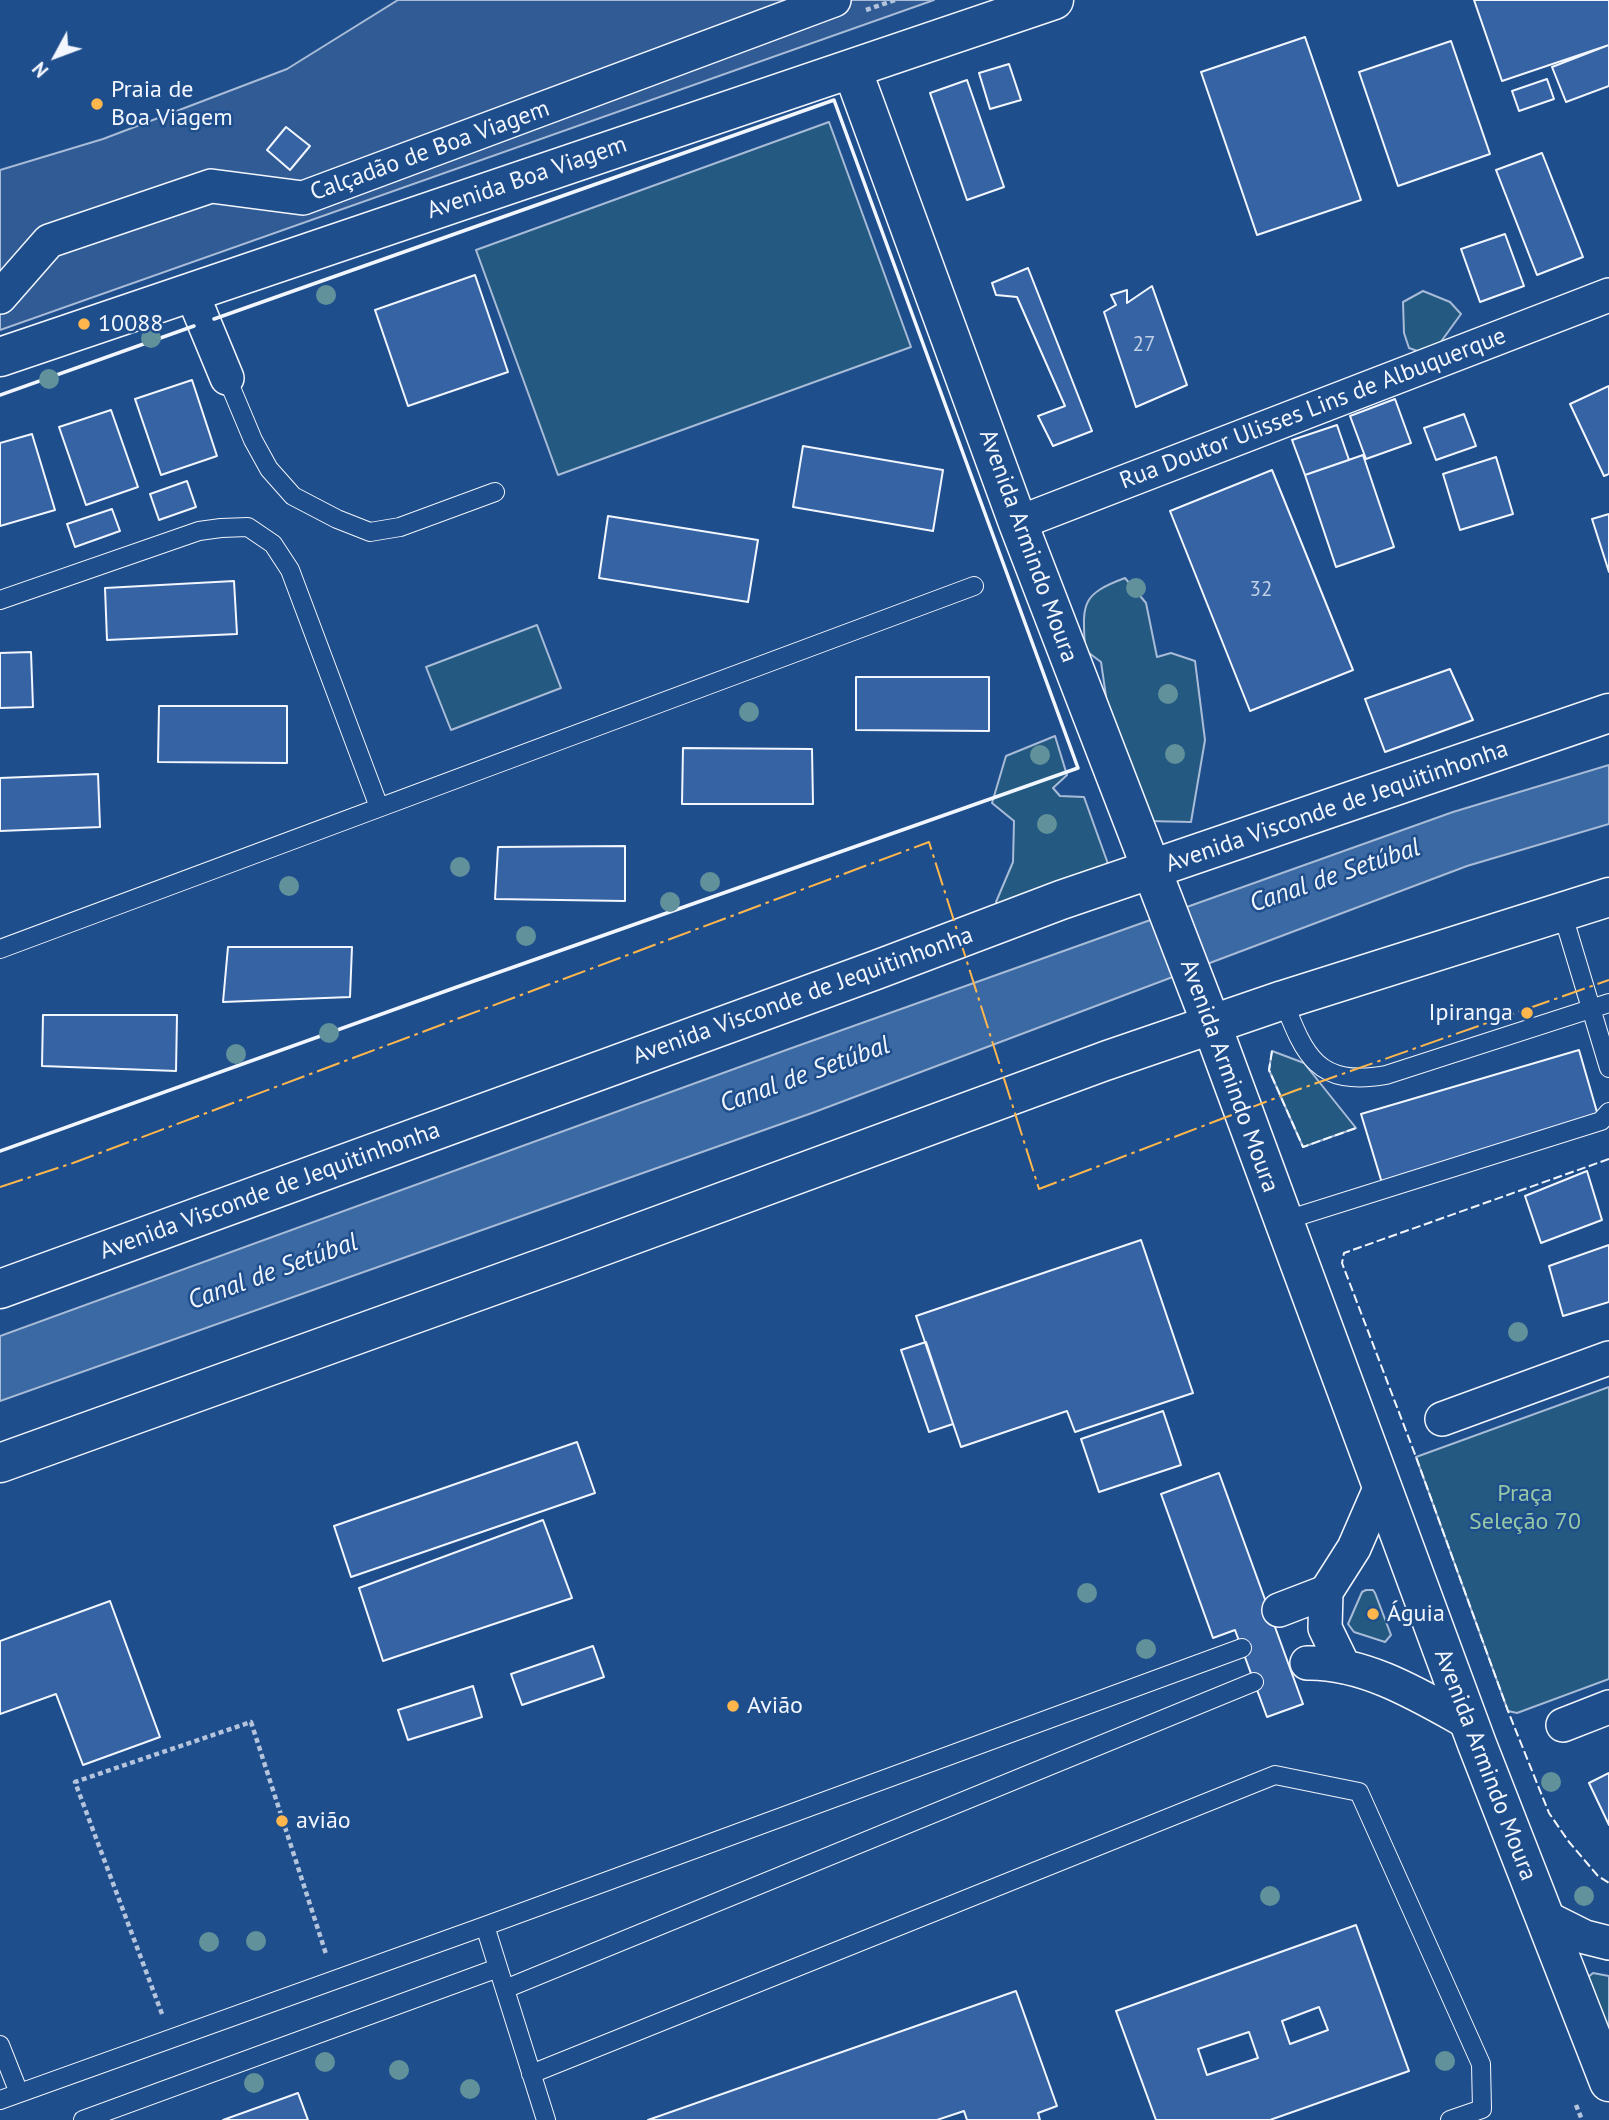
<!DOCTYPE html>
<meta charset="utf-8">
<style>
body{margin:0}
#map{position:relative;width:1609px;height:2120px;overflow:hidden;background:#1f4e8c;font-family:"PT Sans",sans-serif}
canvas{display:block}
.north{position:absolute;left:21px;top:21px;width:70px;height:70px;-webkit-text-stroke:5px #1f4e8c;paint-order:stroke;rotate:229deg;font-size:19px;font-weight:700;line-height:28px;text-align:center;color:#f2f6ff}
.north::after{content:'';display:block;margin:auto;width:24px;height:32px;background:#f2f6ff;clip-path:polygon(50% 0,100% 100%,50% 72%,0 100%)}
</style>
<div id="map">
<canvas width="1609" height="2120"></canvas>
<div class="north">N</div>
</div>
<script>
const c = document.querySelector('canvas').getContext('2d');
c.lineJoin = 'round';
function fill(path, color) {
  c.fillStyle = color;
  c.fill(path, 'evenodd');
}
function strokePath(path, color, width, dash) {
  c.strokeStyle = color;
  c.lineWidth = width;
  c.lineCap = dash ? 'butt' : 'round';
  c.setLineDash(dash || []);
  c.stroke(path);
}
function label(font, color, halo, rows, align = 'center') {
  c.font = font + ' "PT Sans",sans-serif';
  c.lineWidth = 5;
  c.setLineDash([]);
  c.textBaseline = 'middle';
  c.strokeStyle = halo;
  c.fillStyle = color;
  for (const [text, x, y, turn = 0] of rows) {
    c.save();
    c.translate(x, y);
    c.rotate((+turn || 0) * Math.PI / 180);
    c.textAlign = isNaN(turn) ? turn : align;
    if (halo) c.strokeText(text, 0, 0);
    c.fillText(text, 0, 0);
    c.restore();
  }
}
const green = new Path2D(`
 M829 122 911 347 558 475 476 250Z
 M1423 291 1450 302 1461 314 1440 343 1423 353 1409 348 1404 333 1403 302Z
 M1125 578 1146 603 1157 657 1171 653 1195 661 1205 740 1191 822 1147 821 1108 710 1101 662 1085 650C1083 605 1079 595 1125 578Z
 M537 625 561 688 451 730 426 667Z
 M1055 736 1067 775 1053 788 1060 796 1084 797 1112 875 1003 908 996 902 1013 862 1014 821 992 803 1006 756Z
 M1272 1051 1304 1063 1356 1128 1303 1147 1269 1070Z
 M1609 1387V1679L1517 1713 1508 1711 1416 1457Z
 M1366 1590H1373L1375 1593 1391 1635 1385 1642 1354 1632 1348 1624 1362 1592Z
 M1593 1973 1609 1976V2039L1587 1978Z`);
fill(green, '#245a82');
strokePath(green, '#a8bbd7', 2);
const parking = new Path2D(`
 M398 0H934L0 330V170L103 139 287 69Z`);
fill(parking, '#305b95');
strokePath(parking, '#a8bbd7', 2);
const water = new Path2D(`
 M1609 765V824L1467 866 812 1113 0 1401V1336L789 1049 1453 812Z`);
fill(water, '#3b69a3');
strokePath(water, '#a8bbd7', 2);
const building = new Path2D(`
 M1474 0H1609V45L1502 81Z
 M1305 37 1361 200 1257 235 1201 72Z
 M1451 41 1490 154 1398 186 1359 72Z
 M1609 45V86L1566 102 1552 67Z
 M1009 64 1021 100 990 109 979 73Z
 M1547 79 1554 99 1519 111 1512 91Z
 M967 80 1004 187 967 200 930 93Z
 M286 127 310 146 290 170 267 150Z
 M1542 153 1583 257 1537 275 1496 170Z
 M1505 234 1524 286 1480 302 1461 249Z
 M1028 268 1092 431 1053 446 1038 416 1065 406 1017 297 996 295 992 283Z
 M475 275 508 372 408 406 375 310Z
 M1152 286 1187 385 1136 407 1104 312 1116 305 1111 295 1127 290V303Z
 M192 380 217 456 161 475 135 399Z
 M1609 386V474L1604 476 1570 404Z
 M1395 399 1411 443 1366 459 1350 416Z
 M111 410 138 487 86 505 59 427Z
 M1464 414 1476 446 1436 460 1424 428Z
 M1337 425 1349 460 1305 475 1292 440Z
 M32 434 55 510 0 526V443Z
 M803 446 943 470 933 531 793 507Z
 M1363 455 1394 547 1336 567 1305 475Z
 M1496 457 1513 514 1460 530 1443 474Z
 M1272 470 1353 670 1250 711 1170 511Z
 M187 481 196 507 159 520 150 494Z
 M112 509 120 531 75 547 67 524Z
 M1609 514V572L1592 519Z
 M608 516 758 540 748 602 599 578Z
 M234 581 237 634 107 640 105 588Z
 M31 652 33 707 0 708V653Z
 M1450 669 1473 720 1385 752 1365 699Z
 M856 677H989V731L856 730Z
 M159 706H287V763L158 762Z
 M683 748 812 749 813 804H682Z
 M98 774 100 827 0 831V778Z
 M625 846V901L495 899 498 847Z
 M228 947H352L350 997 223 1002Z
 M43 1015H177L176 1071 42 1066Z
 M1579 1050 1599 1119 1382 1183 1361 1114Z
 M1587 1171 1602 1220 1541 1243 1525 1196Z
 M1141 1240 1193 1393 1075 1432 1067 1411 961 1447 916 1316Z
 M1609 1245V1302L1563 1316 1549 1266Z
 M926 1342 953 1424 929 1432 901 1350Z
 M1163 1411 1181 1465 1099 1492 1081 1439Z
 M577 1442 595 1493 351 1577 334 1526Z
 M1219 1473 1303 1704 1267 1717 1235 1630 1213 1638 1161 1494Z
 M543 1520 572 1598 383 1661 359 1588Z
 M110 1601 160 1737 83 1765 56 1694 0 1714V1641Z
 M593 1646 604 1677 522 1705 511 1674Z
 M473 1686 482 1717 408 1740 398 1710Z
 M1609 1773V1825L1589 1783Z
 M1356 1925 1409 2071 1270 2120H1156L1116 2011ZM1319 2007 1328 2030 1290 2044 1282 2021ZM1249 2032 1258 2058 1207 2075 1198 2049Z
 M1016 1991 1057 2106 1038 2113 1040 2120H967L964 2111 937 2120H648Z
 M298 2093 308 2120H223Z`);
fill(building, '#3563a3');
strokePath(building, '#f2f6ff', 2);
const lane = new Path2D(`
 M227 378 253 440 269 469 293 496 337 519 370 532 400 527 495 492
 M0 600 199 531 221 528 248 527 273 544 290 570 379 807
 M1562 912 1609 1068
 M0 949 974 586
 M1283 1000C1305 1056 1317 1087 1386 1075L1609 1003
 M1283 1221 1601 1121 1609 1112
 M485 1926 546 2120
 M505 1989 1254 1682
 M0 2045 19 2093
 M531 2074 1275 1775 1359 1792 1481 2064 1482 2109 1450 2120
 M0 2100 485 1926 1242 1648
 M83 2120 498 1968`);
const street = new Path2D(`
 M191 291 227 378
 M0 297 49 241 211 186 303 198 834 0
 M1018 523 1609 295
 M1442 1419 1609 1358
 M1326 1592 1325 1628 1344 1667
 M1279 1610 1326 1592 1354 1548 1381 1486
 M1307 1663C1365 1662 1419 1695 1469 1723
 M1563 1725 1609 1707
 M1543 1916 1585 1937 1609 1943`);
const secondary = new Path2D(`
 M852 69 1018 523 1212 1026 1477 1744 1609 2082`);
const primary = new Path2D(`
 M0 357 1054 0
 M0 1289 876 970 1061 900 1609 713
 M0 1463 570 1258 1105 1061 1283 1000 1609 897`);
strokePath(lane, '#f2f6ff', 20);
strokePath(street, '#f2f6ff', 36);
strokePath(secondary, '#f2f6ff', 41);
strokePath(primary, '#f2f6ff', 41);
strokePath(new Path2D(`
 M866 10 895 0
 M162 2014 75 1782 251 1722 326 1954
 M1576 2105 1582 2120`), '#b3c4dc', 4.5, [5, 3.5]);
strokePath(lane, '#1f4e8c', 18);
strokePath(street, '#1f4e8c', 33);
strokePath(secondary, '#1f4e8c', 38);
strokePath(primary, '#1f4e8c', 38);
strokePath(new Path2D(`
 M1272 1051 1269 1070 1303 1147 1356 1128
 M1609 1159 1344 1253 1342 1263 1416 1457 1508 1711 1549 1813 1569 1842 1598 1876 1609 1883`), '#f2f6ff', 2, [9, 3.5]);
strokePath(new Path2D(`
 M0 395 194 326
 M0 1151 457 987 1078 768 834 100 214 319`), '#f2f6ff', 3.5);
strokePath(new Path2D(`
 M0 1187 73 1163 929 842 1039 1189 1294 1091 1609 980`), '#ffb74d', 2, [24, 5, 3.5, 5]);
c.fillStyle = '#61919a';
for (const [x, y] of [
 [326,295],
 [151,338],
 [49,379],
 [1136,588],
 [1168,694],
 [749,712],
 [1175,754],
 [1040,755],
 [1047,824],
 [460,867],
 [710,882],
 [289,886],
 [670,902],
 [526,936],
 [329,1033],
 [236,1054],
 [1518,1332],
 [1087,1593],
 [1146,1649],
 [1551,1782],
 [1270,1896],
 [1584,1896],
 [256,1941],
 [209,1942],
 [1445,2061],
 [325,2062],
 [399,2070],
 [254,2083],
 [470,2089]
]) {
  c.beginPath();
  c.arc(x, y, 10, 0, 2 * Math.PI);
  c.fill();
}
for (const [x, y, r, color] of [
 [97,104,7,"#ffb74d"],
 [84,324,7,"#ffb74d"],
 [1527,1013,7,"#ffb74d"],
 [1373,1614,7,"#ffb74d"],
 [733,1706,7,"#ffb74d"],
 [282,1821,7,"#ffb74d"]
]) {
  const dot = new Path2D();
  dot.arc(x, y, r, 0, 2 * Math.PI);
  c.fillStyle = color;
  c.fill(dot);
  strokePath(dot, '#1f4e8c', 2.5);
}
label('21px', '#c3d1e8', null, [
 ["27",1144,345],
 ["32",1261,590]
]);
label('24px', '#f2f6ff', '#1f4e8c', [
 ["Praia de",111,90],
 ["Boa Viagem",111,118],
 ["10088",98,324],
 ["Ipiranga",1513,1013,"right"],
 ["Águia",1387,1614],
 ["Avião",747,1706],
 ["avião",296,1821]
], 'left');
label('24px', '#f2f6ff', '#1f4e8c', [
 ["Calçadão de Boa Viagem",430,151,-20],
 ["Avenida Boa Viagem",527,178,-19],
 ["Rua Doutor Ulisses Lins de Albuquerque",1313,409,-21],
 ["Avenida Armindo Moura",1028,546,70],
 ["Avenida Visconde de Jequitinhonha",1337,807,-19],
 ["Avenida Visconde de Jequitinhonha",803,996,-20],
 ["Avenida Armindo Moura",1229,1076,70],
 ["Avenida Visconde de Jequitinhonha",270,1191,-20],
 ["Avenida Armindo Moura",1485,1765,69]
]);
label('24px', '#97c8a6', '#1f4e8c', [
 ["Praça",1525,1494],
 ["Seleção 70",1525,1522]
]);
label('italic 26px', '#f2f6ff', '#1f4e8c', [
 ["Canal de Setúbal",1335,876,-19],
 ["Canal de Setúbal",805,1075,-20],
 ["Canal de Setúbal",273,1272,-20]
]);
</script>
